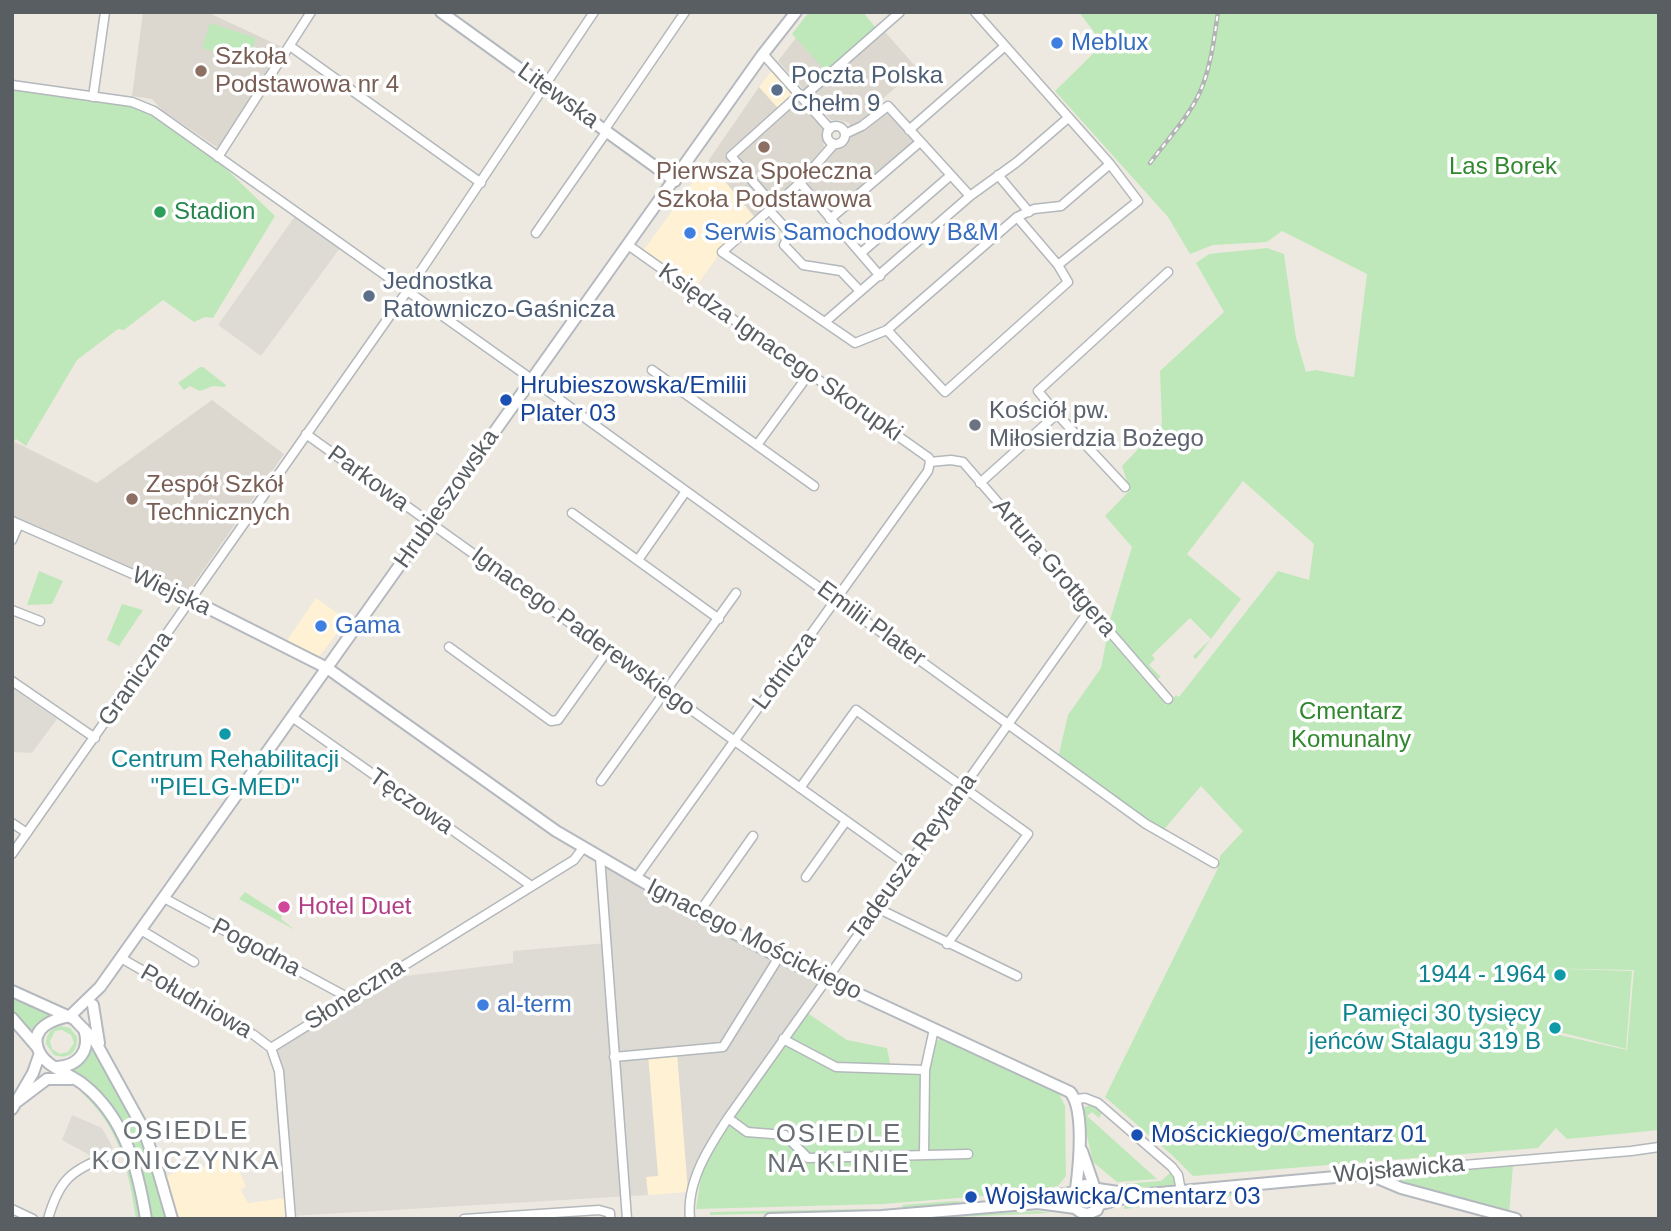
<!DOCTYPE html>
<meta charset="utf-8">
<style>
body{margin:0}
#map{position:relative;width:1671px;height:1231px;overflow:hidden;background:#eee9e0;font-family:Helvetica,sans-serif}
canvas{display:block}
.frame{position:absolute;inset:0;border:14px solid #595e63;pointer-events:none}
</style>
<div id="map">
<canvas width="1671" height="1231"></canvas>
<div class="frame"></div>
</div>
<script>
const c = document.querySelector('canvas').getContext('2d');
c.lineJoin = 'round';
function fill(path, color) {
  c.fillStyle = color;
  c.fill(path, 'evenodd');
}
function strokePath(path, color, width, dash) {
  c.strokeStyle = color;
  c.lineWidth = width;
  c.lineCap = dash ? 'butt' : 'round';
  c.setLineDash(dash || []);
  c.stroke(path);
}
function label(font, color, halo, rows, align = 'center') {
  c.font = font + ' Helvetica,sans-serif';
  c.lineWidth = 7;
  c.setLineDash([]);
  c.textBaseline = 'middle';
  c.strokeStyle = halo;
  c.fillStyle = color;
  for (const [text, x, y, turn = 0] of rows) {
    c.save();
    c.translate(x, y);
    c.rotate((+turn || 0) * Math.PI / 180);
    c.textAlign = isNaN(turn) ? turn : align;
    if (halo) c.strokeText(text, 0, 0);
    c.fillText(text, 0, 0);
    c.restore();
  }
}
fill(new Path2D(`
 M772 70 800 102 784 115 759 87Z
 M708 161 757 220 725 246 695 288 643 251Z
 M316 598 347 620 318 658 286 642Z
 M677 1052 688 1192 648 1195 646 1176 658 1175 648 1055Z
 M221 1153 227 1167 236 1164 246 1186 241 1190 248 1203 285 1198 287 1219H179L165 1177 192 1165 201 1168 211 1163 212 1156Z`), '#fff1d3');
fill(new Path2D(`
 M295 216 340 248 261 356 218 325Z
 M12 688 57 719 32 753 12 752Z
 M600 857 825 979 704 1156 689 1203 677 1052 648 1055 658 1176 646 1177 648 1195 291 1216 280 1071 271 1047 380 979 513 963V951L606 943Z
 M72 1115 102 1128 113 1148 93 1157 62 1140Z`), '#dedbd5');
fill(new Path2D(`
 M143 12H207L282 47 218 148 162 110 152 99 132 96Z
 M816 12 875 27 878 24 916 67V70L880 101 915 142 829 217 799 182 757 220 708 161 759 87 784 115 800 102 823 128 824 148 835 151 853 135 849 123 840 120H831L778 61Z
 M212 400 284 454 188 592 12 516V448L15 442 97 483Z`), '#ddd8cf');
fill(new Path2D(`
 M809 12H863L876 28 826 71 792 34Z
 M1079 12H1659V1130L1567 1139 1556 1128 1538 1148 1193 1176 1172 1155 1105 1097 1218 868 1220 856 1243 831 1201 786 1161 833 1058 758 1068 715 1101 668 1107 637 1166 705 1176 695 1179 697 1278 571 1309 580 1314 544 1243 481 1187 554 1241 599 1196 659H1195L1193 656 1211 639 1190 618 1152 655 1155 659 1149 665 1161 677 1157 679 1109 623 1132 547 1105 516 1130 490 1122 466 1162 424 1160 371 1224 312 1196 263 1209 254 1267 248 1284 254 1296 338 1306 372 1315 370 1354 377 1367 274 1282 231 1267 242 1213 245 1190 254 1168 217 1055 91 1103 44ZM1531 968 1634 970 1627 1050 1546 1032H1559L1626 1049 1632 971Z
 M210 23 256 38 248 63 202 48Z
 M12 89 141 108 217 160 275 216 213 318 205 317 194 322 163 300 124 330 118 329 77 360 26 446 16 439 12 445Z
 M200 367H203L226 385 225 387 213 386 200 391 190 386 184 390 178 383Z
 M39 571 63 581 52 604 27 605Z
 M122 604 143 610 119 646 107 640Z
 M245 892 282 916 281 919 295 930 239 899Z
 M12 995 56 1013 42 1020 33 1037 12 1012Z
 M803 1010 847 1040 887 1048 891 1068 925 1069 937 1041 942 1038 1057 1089 1065 1106 1066 1176 1058 1186 1009 1194 883 1204 696 1209 704 1156Z
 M61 1026 70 1028 77 1037C78 1052 69 1060 54 1055L46 1044C46 1034 51 1028 61 1026ZM62 1030 71 1035 74 1043 68 1052 60 1054 52 1049 50 1041 55 1031Z
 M90 1044 137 1124 155 1174 167 1218 149 1219C137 1159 128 1103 70 1069Z
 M82 1088C124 1132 129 1161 140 1219H136C128 1167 120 1128 80 1091Z
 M1090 1105 1103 1111 1099 1118 1092 1112 1087 1116 1157 1179 1117 1182 1093 1162 1082 1114 1085 1107Z
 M1513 1166 1509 1213 1391 1179 1393 1174Z
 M1171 1172 1175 1183 1172 1187H1122V1184L1161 1181Z
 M1275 1185 1232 1196 1124 1209V1206L1195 1194 1201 1196 1248 1191Z
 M1078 1199a9 9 0 1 1 18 0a9 9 0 1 1-18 0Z
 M954 1201 965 1202 903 1209 902 1205Z
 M868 1209V1211L710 1215V1212Z
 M1037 1211 1052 1213 907 1219Z`), '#bee8b9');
const street = new Path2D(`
 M975 12 1110 164 1138 201 1058 265
 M290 46 481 183
 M763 54 830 129
 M12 85 132 102 154 111 523 373 1146 824 1214 863
 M93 97 105 12
 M803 97 900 12
 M827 135a9 9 0 1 1 18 0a9 9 0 1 1-18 0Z
 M605 129 685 12
 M909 130 1005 46
 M845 134 862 126 888 106 970 196
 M834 144 800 183 722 252 855 343 887 330
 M218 157 311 12
 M998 175 1029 212
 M800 183 880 276
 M774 206 731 156 800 94
 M769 210 790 233 784 245 803 265 841 271 859 290
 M1017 217 1058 265 1068 282 945 392 887 330 1017 217 1034 209 1061 206 1110 164
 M830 219 920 142
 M536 233 607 131
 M628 245 929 458 930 462
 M861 253 951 175
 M825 322 970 196 1017 162 1068 118
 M652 370 814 486
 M1057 414 1125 487
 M306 434 908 865
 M757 445 809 374
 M930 462 951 460 963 462 1168 699
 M980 483 1057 414 1038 391 1168 272
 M572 513 719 619
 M12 521 192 600
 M12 540 19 524
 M638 560 686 491
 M12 610 40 621
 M449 647 551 721 558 720 608 650
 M12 681 95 738
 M292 717 530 885
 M601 781 736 593
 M800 788 856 710 1028 834 947 944
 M12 823 27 833
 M12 854 410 287 594 12
 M600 857 627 1219
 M806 877 846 821
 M636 878 928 471 930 462
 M164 898 349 998
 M877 908 1017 976
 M698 914 753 836
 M141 930 194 962
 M121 958 254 1035 271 1048
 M783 1039 836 1067 925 1070
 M614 1057 723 1047 779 957
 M1077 1099 1085 1098 1098 1103 1172 1167 1178 1175 1181 1191
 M728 1118 747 1132 785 1135 808 1158 968 1154
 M924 1154 925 1070 934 1029
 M1376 1176 1380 1172 1631 1151 1659 1147
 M12 1209 33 1219
 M48 1219C59 1180 71 1170 108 1156
 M291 1219 279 1071 271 1048 574 860 583 848
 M464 1219 599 1210 610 1213V1219
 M690 1219C686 1182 709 1147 728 1118L1090 609`);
const secondary = new Path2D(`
 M441 12 675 181
 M192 600 327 668 556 831 698 914 779 957 1070 1092C1085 1109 1079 1166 1076 1189
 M12 991 74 1019 95 1041 143 1128 159 1174 172 1219
 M93 1005 99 1043
 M70 1016 100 987 763 54 796 12
 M70 1016C53 1019 30 1028 38 1049 45 1068 70 1073 84 1085 125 1118 138 1169 146 1219
 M12 1018 37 1047
 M57 1067C79 1066 91 1050 84 1029
 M18 1101 47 1079H71
 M12 1109 33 1073 40 1053
 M1082 1151 1094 1186
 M1098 1189 1101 1199 1097 1210 1088 1214C1076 1213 1070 1204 1074 1192L1085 1185 1098 1189 1138 1195 1368 1174 1401 1188 1516 1219
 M1038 1203 1075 1208
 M1101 1204 1132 1196
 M770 1219 882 1216 1038 1203 1054 1196 1074 1192`);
strokePath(street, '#b3b8bc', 11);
strokePath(secondary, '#b4b9bf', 14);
strokePath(street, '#fff', 8);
strokePath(secondary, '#fff', 10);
const rail = new Path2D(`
 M1150 163C1167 140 1188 118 1200 92 1211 67 1214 39 1218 12`);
strokePath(rail, '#b2b3b4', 4.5);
strokePath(rail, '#fff', 2, [5]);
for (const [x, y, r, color] of [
 [1057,43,7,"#3f7fe0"],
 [201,71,7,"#8d6e63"],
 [777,90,7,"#5c6f8a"],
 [764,147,7,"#8d6e63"],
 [160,212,7,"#2e9e5b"],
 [690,233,7,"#3f7fe0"],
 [369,296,7,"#5c6f8a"],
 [506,400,7,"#1a4fb4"],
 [975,425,7,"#6b7280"],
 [132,499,7,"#8d6e63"],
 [321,626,7,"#3f7fe0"],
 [225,734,7,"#0f9aa8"],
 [284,907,7,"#d1479c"],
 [1560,975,7,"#0f9aa8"],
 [483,1005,7,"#3f7fe0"],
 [1555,1028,7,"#0f9aa8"],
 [1137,1135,7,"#1a4fb4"],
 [971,1197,7,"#1a4fb4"]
]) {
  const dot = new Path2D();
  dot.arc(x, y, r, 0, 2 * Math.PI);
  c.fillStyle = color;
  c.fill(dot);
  strokePath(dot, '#fff', 2.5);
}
label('24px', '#366cbe', '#fff', [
 ["Meblux",1071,43],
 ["Serwis Samochodowy B&M",704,233],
 ["Gama",335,626],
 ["al-term",497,1005]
], 'left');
label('24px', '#785e54', '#fff', [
 ["Szkoła",215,57],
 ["Podstawowa nr 4",215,85],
 ["Pierwsza Społeczna",764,172,"center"],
 ["Szkoła Podstawowa",764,200,"center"],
 ["Zespół Szkół",146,485],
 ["Technicznych",146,513]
], 'left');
label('24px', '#4e5e75', '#fff', [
 ["Poczta Polska",791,76],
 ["Chełm 9",791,104],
 ["Jednostka",383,282],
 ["Ratowniczo-Gaśnicza",383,310]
], 'left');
label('24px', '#595e63', '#fff', [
 ["Litewska",558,96,36],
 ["Księdza Ignacego Skorupki",780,353,35],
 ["Parkowa",368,479,36],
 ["Hrubieszowska",447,499,-55],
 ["Artura Grottgera",1054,568,49],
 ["Wiejska",171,592,25],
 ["Emilii Plater",871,624,36],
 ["Ignacego Paderewskiego",583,632,36],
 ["Lotnicza",785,671,-54],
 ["Graniczna",136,679,-55],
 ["Tęczowa",411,802,35],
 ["Tadeusza Reytana",913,857,-54],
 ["Ignacego Mościckiego",754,940,27],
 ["Pogodna",256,948,28],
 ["Słoneczna",355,995,-32],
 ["Południowa",196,1002,30],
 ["Wojsławicka",1399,1170,-5]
]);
label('24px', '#30872d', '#fff', [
 ["Las Borek",1503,167],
 ["Cmentarz",1351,712],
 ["Komunalny",1351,740]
]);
label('24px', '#27864d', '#fff', [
 ["Stadion",174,212]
], 'left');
label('24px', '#164399', '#fff', [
 ["Hrubieszowska/Emilii",520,386],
 ["Plater 03",520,414],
 ["Mościckiego/Cmentarz 01",1151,1135],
 ["Wojsławicka/Cmentarz 03",985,1197]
], 'left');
label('24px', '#5b616d', '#fff', [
 ["Kościół pw.",989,411],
 ["Miłosierdzia Bożego",989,439]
], 'left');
label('24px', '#0d838f', '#fff', [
 ["Centrum Rehabilitacji",225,760,"center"],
 ["\"PIELG-MED\"",225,788,"center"],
 ["1944 - 1964",1546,975],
 ["Pamięci 30 tysięcy",1541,1014],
 ["jeńców Stalagu 319 B",1541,1042]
], 'right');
label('24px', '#b23c85', '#fff', [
 ["Hotel Duet",298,907]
], 'left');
c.letterSpacing = '2px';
label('26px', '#6a7075', '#fff', [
 ["OSIEDLE",186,1132],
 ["KONICZYNKA",186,1162],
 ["OSIEDLE",839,1135],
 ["NA KLINIE",839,1165]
]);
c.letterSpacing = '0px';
</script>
